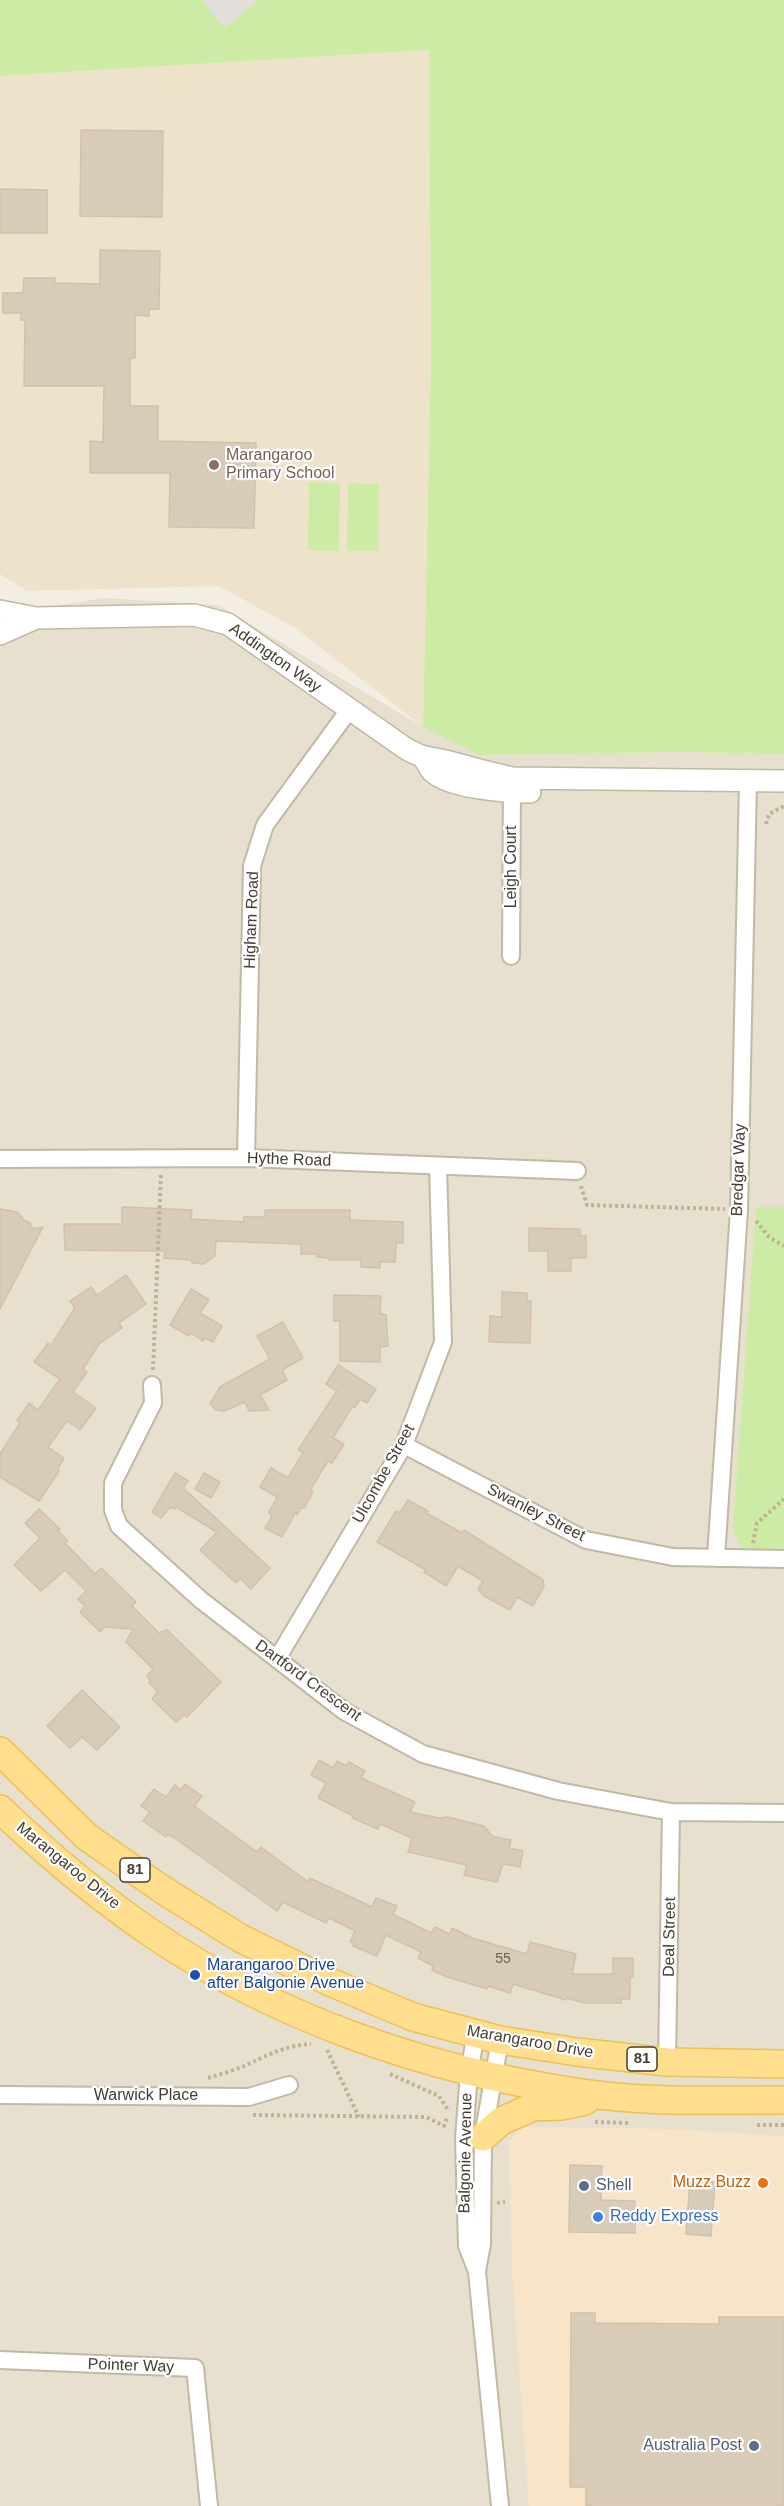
<!DOCTYPE html>
<style>
body{margin:0}
canvas{display:block;background:#f3eee1}
</style>
<canvas width="784" height="2506"></canvas>
<script>
const c = document.querySelector('canvas').getContext('2d');
c.lineJoin = 'round';
function fill(path, color) {
  c.fillStyle = color;
  c.fill(path, 'evenodd');
}
function strokePath(path, color, width, dash) {
  c.strokeStyle = color;
  c.lineWidth = width;
  c.lineCap = dash ? 'butt' : 'round';
  c.setLineDash(dash || []);
  c.stroke(path);
}
function label(font, color, halo, rows, align = 'center') {
  c.font = font + ' Helvetica,sans-serif';
  c.lineWidth = 4.5;
  c.setLineDash([]);
  c.textBaseline = 'middle';
  c.strokeStyle = halo;
  c.fillStyle = color;
  for (const [text, x, y, turn = 0] of rows) {
    c.save();
    c.translate(x, y);
    c.rotate((+turn || 0) * Math.PI / 180);
    c.textAlign = isNaN(turn) ? turn : align;
    if (halo) c.strokeText(text, 0, 0);
    c.fillText(text, 0, 0);
    c.restore();
  }
}
fill(new Path2D(`
 M104 598 218 605 423 727 480 755 681 752 784 754V2506H0V615Z`), '#e7e0cf');
fill(new Path2D(`
 M522 2127 669 2129 784 2136V2506H529L512 2268 509 2142Z`), '#f8e4c9');
fill(new Path2D(`
 M429 50 431 356 423 727 295 628 219 586 27 591 0 574V76Z`), '#eee3ca');
fill(new Path2D(`
 M0 0H784V754L681 752 480 755 423 727 431 356 429 50 0 76Z
 M309 482 340 483 339 551 308 550Z
 M348 483 379 484 378 551H347Z
 M756 1207H784V1550H743L733 1528Z`), '#cceca5');
fill(new Path2D(`
 M202 0H259L224 28Z`), '#e2dfdb');
const building = new Path2D(`
 M81 130 163 131 162 217 80 216Z
 M0 189 47 190V233H0Z
 M100 250 160 251 159 309H149V316L135 315V358H130V406H158V441L256 443 254 528 169 527 170 473H90V441L103 442 104 386H24L25 320H21V313H3V293H23L24 278H55V283L100 284Z
 M122 1207 192 1210 191 1219 244 1222V1217H265V1210H350V1220L403 1222V1243H396L395 1262H380V1268L361 1267V1260H329V1258L317 1257V1254H301V1244L216 1241 215 1256 204 1264 192 1263V1260L164 1258 165 1251 65 1250 64 1224H122Z
 M0 1209 17 1212 24 1220 30 1223 33 1229 43 1227 0 1309Z
 M529 1228 580 1229V1236H586V1258H571V1271H548V1251H529Z
 M126 1275 146 1304 119 1323 122 1328 99 1344 83 1369 87 1372 73 1392 96 1408 80 1430 67 1421 48 1447 64 1458 58 1468 59 1471 39 1501 0 1477V1454L20 1423 17 1421 29 1403 38 1410 60 1379 34 1362 48 1343 51 1345 75 1308 70 1301 91 1287 97 1295Z
 M191 1289 209 1300 200 1313 222 1326 213 1342 205 1338 203 1341 191 1333 189 1336 170 1325Z
 M502 1292 527 1293V1301H531L530 1343 489 1342 490 1316 502 1317Z
 M334 1295 381 1296 380 1313 386 1315 388 1346 380 1347V1362L340 1361V1321H334Z
 M283 1322 303 1358 282 1370 287 1380 260 1395 269 1410 249 1411 245 1402 224 1411 216 1410 210 1404 220 1387 270 1359 257 1336Z
 M338 1365 376 1389 367 1403 360 1399 355 1407H352L333 1438 344 1444 332 1463 328 1461 310 1490 313 1492 304 1508H301L297 1515 296 1512 282 1537 265 1528 272 1517 269 1512 277 1497 260 1487 271 1468 288 1478 303 1452 298 1450 337 1391 326 1384Z
 M175 1473 188 1481 183 1488 270 1568 251 1589 240 1578 236 1583 200 1550 217 1532 176 1507 175 1509 170 1507 161 1518 152 1512Z
 M204 1473 220 1482 211 1498 195 1489Z
 M408 1500 428 1511 426 1513 462 1533 464 1530 543 1580 544 1586 533 1606 517 1597 510 1610 484 1596 478 1589 483 1581 458 1566 446 1586 424 1572 426 1570 377 1542 396 1511 400 1513Z
 M39 1509 60 1529 58 1531 68 1541 65 1543 95 1574 101 1568 136 1602 132 1606 159 1633 167 1630 221 1682 187 1717 184 1715 176 1722 152 1699 158 1692 149 1683 150 1680 147 1676 153 1669 126 1642 133 1629 104 1627 100 1632 80 1612 85 1606 78 1599 86 1591 65 1570 41 1591 14 1565 40 1538 25 1523Z
 M82 1690 120 1727 97 1750 82 1737 70 1748 47 1726Z
 M319 1760 333 1768 337 1761 346 1766 349 1762 365 1771 361 1778 415 1802 410 1812 439 1818 448 1817 484 1826 492 1836 511 1840 509 1848 523 1851 520 1867 503 1864 497 1882 464 1875 467 1865 408 1852 412 1838 380 1824 378 1829 352 1818 353 1816 318 1798 326 1783 311 1775Z
 M185 1784 202 1796 194 1806 257 1852 261 1847 308 1882 310 1878 372 1907 376 1898 397 1906 393 1914 431 1933 435 1927 449 1934 452 1928 472 1938 527 1954 530 1942 576 1954 572 1974H613V1958H633V1977H630V1999H621V2003H584L567 1998 566 2000 513 1984 510 1993 488 1986 487 1989 447 1977 432 1970 433 1966 418 1958 421 1952 386 1935 377 1956 353 1946 354 1943 350 1942 355 1931 329 1918 326 1923 283 1902 277 1911 173 1837 167 1834 166 1837 143 1821 150 1812 141 1806 154 1789 166 1797 175 1785 181 1790Z
 M570 2165 602 2166 601 2200 635 2201V2233L569 2232Z
 M690 2181 715 2182 711 2236 686 2234Z
 M571 2313H595V2323L719 2324V2317H784V2506H586V2487H570Z`);
fill(building, '#d8ccb9');
strokePath(building, '#d1c1a9', 1.5);
const minor = new Path2D(`
 M511 956 512 780
 M246 1158 252 866 265 825 349 710
 M0 1159 246 1158 577 1171
 M152 1385 153 1403 113 1483V1510L119 1526 201 1600 344 1711 423 1754 558 1791 671 1812 784 1813
 M404 1445 586 1540 673 1557 784 1559
 M716 1558 739 1210 748 781
 M277 1659 404 1445 443 1342 438 1166
 M476 2034 469 2072 464 2138 467 2246 477 2272 500 2506
 M667 2062 671 1812
 M0 2095 249 2097 289 2085
 M477 2271 482 2244 483 2137 500 2040
 M0 2360 195 2368 209 2506`);
const tertiary = new Path2D(`
 M0 611 36 618 194 615 228 624 405 748C420 757 425 757 441 760 465 766 488 773 512 778L784 781
 M0 634 36 618
 M424 759C427 762 429 767 432 771 449 788 507 792 530 792`);
const primary = new Path2D(`
 M0 1751 87 1837 163 1890 240 1938 330 1982 413 2017 500 2040 577 2052 667 2062 784 2064
 M0 1809C47 1854 97 1896 151 1933 276 2018 426 2070 576 2092 644 2103 715 2100 784 2100
 M483 2137 501 2121 533 2107 561 2106 585 2101`);
strokePath(minor, '#c1b8a6', 20);
strokePath(tertiary, '#c1b8a6', 24);
strokePath(primary, '#efc053', 30);
strokePath(new Path2D(`
 M766 824 769 814 784 806
 M581 1186 587 1205 725 1209
 M756 1221 769 1237 784 1246
 M153 1370 161 1174
 M753 1543 757 1523 784 1499
 M327 2050 359 2117
 M390 2074 439 2096 448 2110
 M208 2078C220 2074 233 2071 244 2066 266 2056 286 2045 311 2044
 M253 2115 426 2117 444 2126 447 2117
 M595 2122 629 2123
 M757 2125H784
 M497 2203 505 2202`), '#c2b193', 4, [3, 3]);
strokePath(minor, '#fff', 16);
strokePath(tertiary, '#fff', 21);
strokePath(primary, '#ffdf8e', 27);
for (const [x, y, r, color] of [
 [214,465,6,"#8d6e63"],
 [195,1975,6,"#1a4fb4"],
 [763,2183,6,"#e8710a"],
 [584,2186,6,"#5c6f8a"],
 [598,2217,6,"#3f7fe0"],
 [754,2446,6,"#5c6f8a"]
]) {
  const dot = new Path2D();
  dot.arc(x, y, r, 0, 2 * Math.PI);
  c.fillStyle = color;
  c.fill(dot);
  strokePath(dot, '#fff', 2);
}
label('14px', '#696154', null, [
 ["55",503,1959]
]);
for (const [x, y, w] of [
 [135,1870,30],
 [642,2059,30]
]) {
  const box = new Path2D();
  box.roundRect(x - w / 2, y - 12, w, 24, 4.5);
  c.fillStyle = '#fff';
  c.fill(box);
  strokePath(box, '#443d32', 1.5);
}
label('bold 15px', '#443d32', null, [
 ["81",135,1870],
 ["81",642,2059]
]);
label('16px', '#785e54', '#fff', [
 ["Marangaroo",226,456],
 ["Primary School",226,474]
], 'left');
label('16px', '#443d32', '#fff', [
 ["Addington Way",275,658,35],
 ["Leigh Court",512,867,-90],
 ["Higham Road",252,920,-88],
 ["Hythe Road",289,1160,2],
 ["Bredgar Way",739,1170,-88],
 ["Ulcombe Street",384,1474,-61],
 ["Swanley Street",536,1513,27],
 ["Dartford Crescent",308,1681,36],
 ["Marangaroo Drive",68,1866,39],
 ["Deal Street",670,1937,-89],
 ["Marangaroo Drive",530,2042,10],
 ["Warwick Place",146,2096],
 ["Balgonie Avenue",466,2153,-89],
 ["Pointer Way",131,2366,2]
]);
label('16px', '#164399', '#fff', [
 ["Marangaroo Drive",207,1966],
 ["after Balgonie Avenue",207,1984]
], 'left');
label('16px', '#c56008', '#fff', [
 ["Muzz Buzz",751,2183]
], 'right');
label('16px', '#4e5e75', '#fff', [
 ["Shell",596,2186],
 ["Australia Post",742,2446,"right"]
], 'left');
label('16px', '#366cbe', '#fff', [
 ["Reddy Express",610,2217]
], 'left');
</script>
